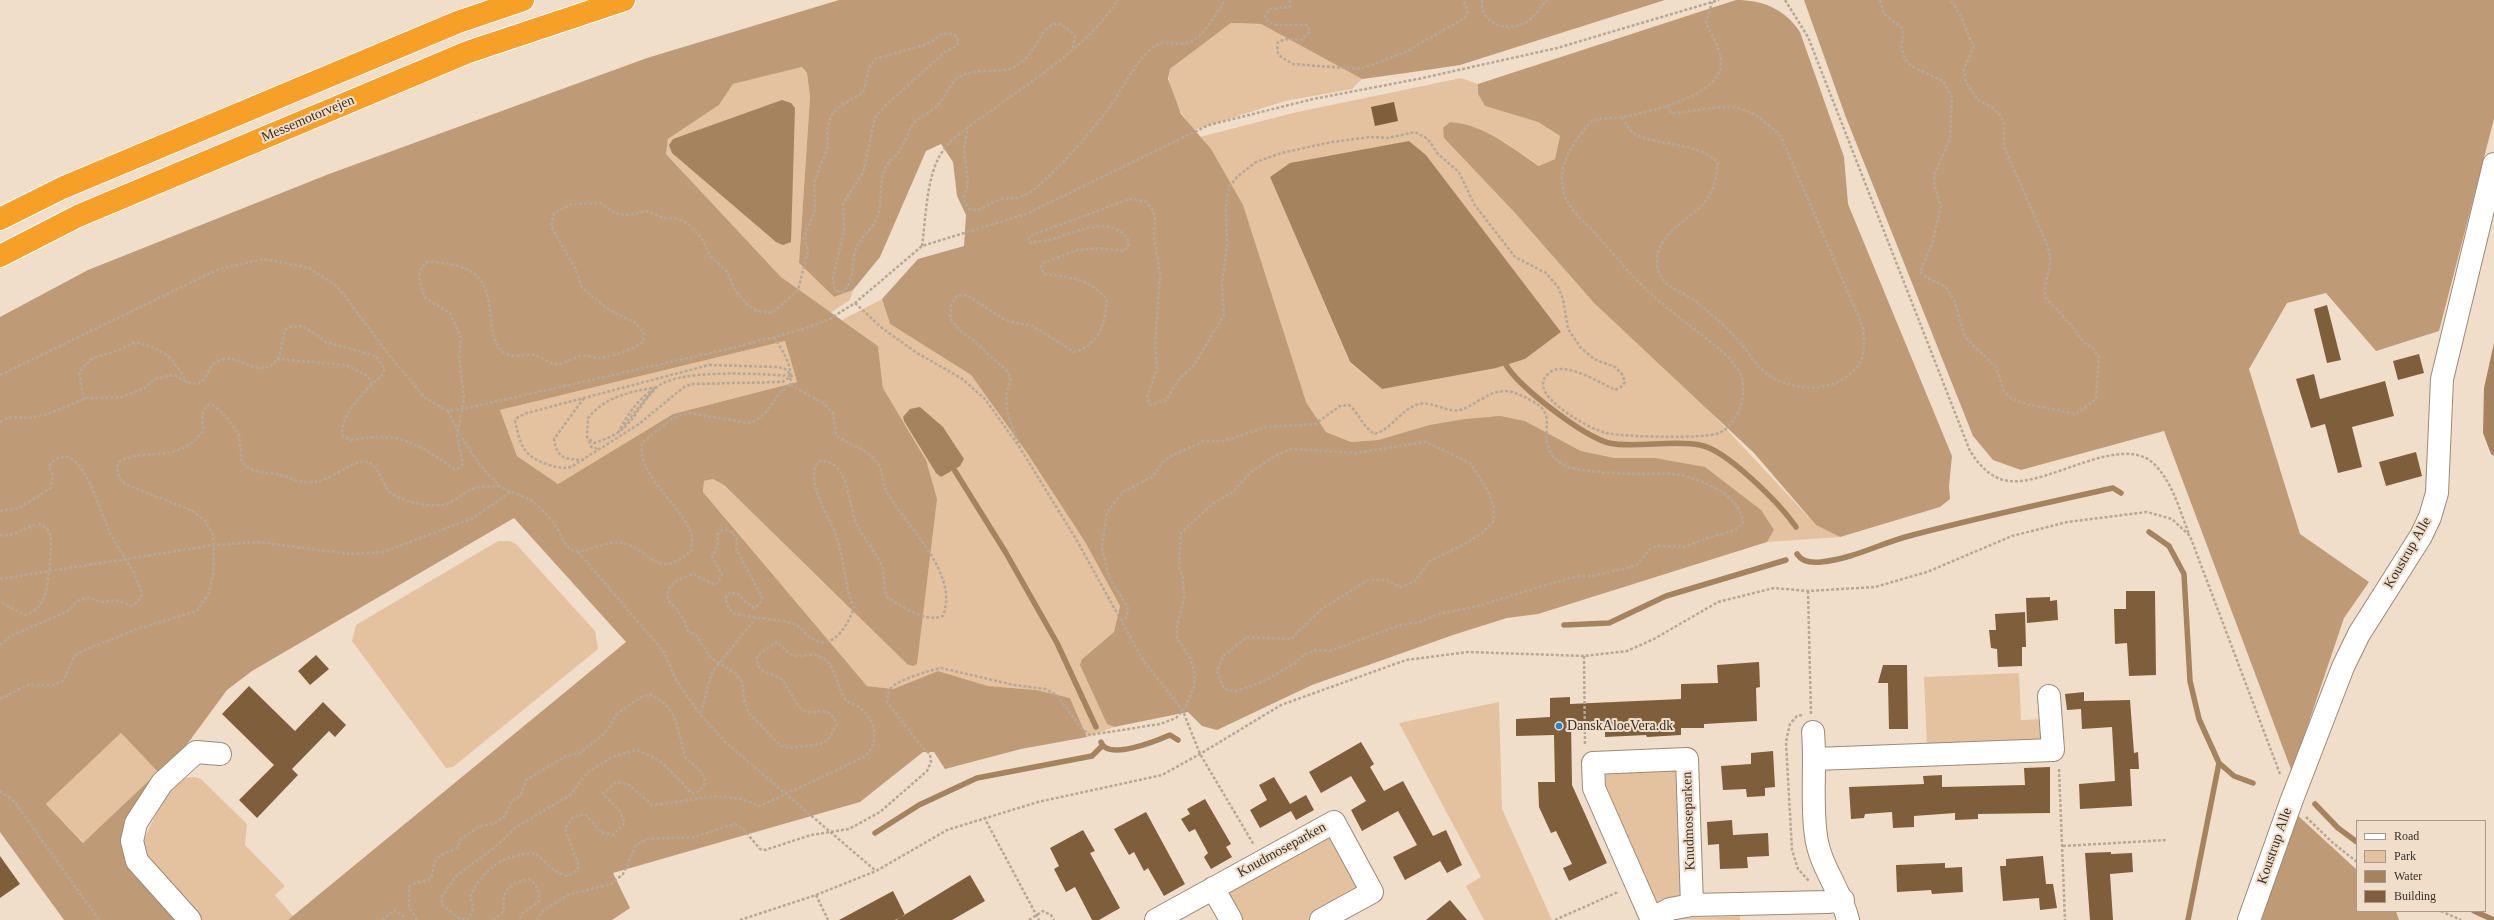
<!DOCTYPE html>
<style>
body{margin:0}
#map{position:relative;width:2494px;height:920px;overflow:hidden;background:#f1deca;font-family:"Times New Roman",serif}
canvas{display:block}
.legend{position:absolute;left:2356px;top:820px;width:130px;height:92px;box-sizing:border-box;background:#f1deca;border:1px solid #a79889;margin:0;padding:5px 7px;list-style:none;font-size:12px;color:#373028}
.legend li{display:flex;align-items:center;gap:8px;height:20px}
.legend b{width:20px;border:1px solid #a79889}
</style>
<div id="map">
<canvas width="2494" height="920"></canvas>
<ul class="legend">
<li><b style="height:5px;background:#fff"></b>Road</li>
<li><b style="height:11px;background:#e4c29f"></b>Park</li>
<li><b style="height:11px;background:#a5835f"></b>Water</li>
<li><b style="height:11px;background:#7e5e3b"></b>Building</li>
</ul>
</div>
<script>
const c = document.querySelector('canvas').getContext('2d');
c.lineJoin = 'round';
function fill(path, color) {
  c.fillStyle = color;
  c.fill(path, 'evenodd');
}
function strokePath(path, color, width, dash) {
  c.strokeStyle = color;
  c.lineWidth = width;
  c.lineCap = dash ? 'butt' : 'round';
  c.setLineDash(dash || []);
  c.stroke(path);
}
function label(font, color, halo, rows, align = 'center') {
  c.font = font + ' "Times New Roman",serif';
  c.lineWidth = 4;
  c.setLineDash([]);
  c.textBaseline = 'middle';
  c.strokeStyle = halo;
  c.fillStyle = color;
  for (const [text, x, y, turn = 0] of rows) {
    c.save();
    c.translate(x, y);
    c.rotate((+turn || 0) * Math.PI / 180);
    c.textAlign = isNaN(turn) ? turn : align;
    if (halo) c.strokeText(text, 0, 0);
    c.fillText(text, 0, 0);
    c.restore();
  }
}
fill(new Path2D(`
 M1231 23 1261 24 1362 79 1352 89 1285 101 1194 130C1181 114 1165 90 1170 69Z
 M802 67 807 73 810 97 799 263 834 297 853 290 850 300 830 313 781 277 666 154 668 139 719 105 733 84Z
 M1461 78 1478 84V94L1485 106 1538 122 1560 136 1555 159 1540 166 1504 142 1444 138 1515 213 1594 303 1705 406 1816 525 1840 537 1767 542 1774 530 1655 458H1615L1581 451 1525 421 1429 425 1378 440 1351 442 1326 432 1306 402 1200 137 1293 113ZM1409 141 1426 155 1561 332 1525 359 1382 389 1350 363 1270 177Z
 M882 299 890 324 971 375 1027 453 1085 542 1120 606 1114 632 1082 659 1107 724 1114 727 1087 737 1070 698 1037 690 988 686 938 671 893 689 867 686 703 492 704 481 713 479 724 485 907 664 926 460 883 388 878 346 842 320Z
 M785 341 797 382 673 414 558 484 517 456 500 410Z
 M498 541H510L516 544 595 631 598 649 453 767 446 768 352 641 356 625Z
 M2019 673 2021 720 2047 719V742L1927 747 1924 677Z
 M1499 702 1502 809 1552 920H1484L1466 886 1481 877 1399 723Z
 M121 733 158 772 84 843 46 804Z
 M1680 766 1687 901 1654 903 1600 770Z
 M194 777 201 779 247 824 245 845 285 886 275 895 293 916 288 920H202L144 854 143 841 165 795 184 778Z
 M1329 832 1361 892 1310 920H1237L1221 892Z
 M1740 916V920L1664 919Z`), '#e4c29f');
fill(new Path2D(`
 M839 0H1665L1460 65 1406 73 1362 79 1261 24 1231 23 1170 69 1168 79 1181 114 1211 149 1243 205 1306 402 1326 432 1351 442 1378 440 1429 425 1465 419 1500 416 1525 421 1581 451 1615 458H1655L1705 467 1761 510 1774 530 1767 542 1538 614 1507 618 1453 635 1312 685 1217 730 1202 726 1188 712 1114 727 1107 724 1080 665 1082 659 1114 632 1120 606 1085 542 1027 453 971 375 890 324 882 299 918 259 964 246 966 215 957 196 953 162 941 144 926 151 880 257 853 290 834 297 799 263 810 97 807 73 802 67 733 84 719 105 668 139 666 154 781 277 878 346 883 388 926 460 937 499 917 664 913 666 907 664 724 485 713 479 704 481 703 492 867 686 893 689 938 671 988 686 1037 690 1070 698 1087 737 1021 749 945 769 934 752H923L860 802 613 873 630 908 612 920H288L626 642 514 518 252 671 227 690 185 747 142 796 124 836V860L179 920H64L0 832V317L88 270 329 174 647 58ZM785 341 797 382 673 414 558 484 517 456 500 410ZM121 733 158 772 83 843 46 804Z
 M1736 0C1763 0 1785 9 1800 32L1844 157 1848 204 1952 456 1949 486 1950 499 1940 507 1840 537 1816 525 1754 453 1594 303 1515 213 1444 138 1443 128 1450 122C1483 124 1512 148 1539 166L1555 159 1560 136 1538 122 1485 106 1478 94V84Z
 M1804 0H2494V119L2439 331 2376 351 2326 293 2287 303 2249 369 2300 534 2369 582 2344 618 2292 772 2164 431 2021 470 1993 460 1973 436 1845 115Z
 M2294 812 2357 870V911H2396L2399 920H2260Z`), '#be9b76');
fill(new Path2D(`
 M782 100 791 103 795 108 791 242 783 245 776 242 672 153 669 145 673 139Z
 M1409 141 1426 155 1561 332 1525 359 1496 368 1382 389 1350 362 1270 177 1290 163Z
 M2494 343V456L2491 454 2483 433 2484 388Z
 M920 407 943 427 964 459 960 466 941 477 936 473 904 421 903 417 910 409Z`), '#a5835f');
strokePath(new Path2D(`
 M1506 365C1520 388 1583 436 1609 443 1634 449 1674 439 1700 445 1727 450 1780 504 1796 527
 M955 471 1006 553 1057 643 1096 727
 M2149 532 2169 546 2184 574 2190 681 2199 719 2219 763 2234 776 2253 783
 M1797 554C1802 562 1812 563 1821 562 1852 559 1879 544 1909 536 1976 518 2045 503 2113 488L2121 493
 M1564 625 1609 623 1666 596 1786 560
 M1101 742C1107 761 1156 741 1170 735L1178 740
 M2315 804 2338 828 2357 842
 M875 833 919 805 977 778 1092 756 1102 746
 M2474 911 2494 920
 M2188 920 2219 763`), '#a5835f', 5.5);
fill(new Path2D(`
 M1394 102 1398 121 1375 126 1371 107Z
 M2327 305 2341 360 2327 363 2314 309Z
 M2419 354 2424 373 2398 380 2393 361Z
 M2314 374 2320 399 2385 381 2394 416 2352 427 2362 467 2338 473 2325 424 2311 428 2296 379Z
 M2416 452 2422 476 2386 486 2379 462Z
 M2126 591H2155L2156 675 2129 676 2127 643 2115 644 2114 609H2126Z
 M2050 597V601L2057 600 2058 620 2027 623 2026 598Z
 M2025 612 2026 647H2022V666L1998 667 1997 649 1991 648 1989 630H1996L1995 614Z
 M316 655 329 669 310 685 298 671Z
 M1759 662 1760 687 1756 688 1757 721 1704 724V728H1681V735L1647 737 1646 735 1605 737V722H1571L1572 785 1607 863 1569 881 1563 868 1572 864 1556 831 1551 833 1539 807 1538 782H1555L1554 735 1516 736V719L1550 717V698L1570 697V704L1681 699V684L1718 683 1717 665Z
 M1883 665H1907L1908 729H1889L1888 683H1878Z
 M249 686 295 731 323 702 346 725 335 737 329 731 292 769 298 775 257 818 239 800 274 765 222 714Z
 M2084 692V701L2130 700 2134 753 2138 752 2139 769H2130L2132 806 2080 809 2079 784 2115 781 2112 727 2082 729 2081 709 2067 710 2065 694Z
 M1361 742 1374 764 1370 767 1384 791 1403 781 1433 836 1446 830 1462 865 1447 873 1440 861 1405 880 1393 857 1417 845 1398 811 1362 831 1351 810 1366 801 1351 776 1321 793 1309 772Z
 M1773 751 1775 787 1765 788V796L1747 797 1746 789 1723 790 1721 766 1751 764V753Z
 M2050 767V813L1978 814V819L1955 820V813L1914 816V827L1893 828 1892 812 1865 814 1864 818 1851 819 1849 787 1924 784 1923 776 1942 775V787L2025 785 2024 768Z
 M1274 777 1290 804 1306 795 1314 810 1296 820 1291 811 1260 828 1250 810 1267 800 1259 785Z
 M1205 799 1231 844 1226 847 1232 857 1211 869 1204 857 1208 853 1195 829 1189 832 1181 819 1190 814 1187 809Z
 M1146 812 1185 884 1164 896 1148 868 1144 871 1134 852 1129 855 1114 829Z
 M1732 820 1733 835 1768 833 1769 856 1747 857 1748 868 1720 869 1719 844 1708 845 1707 822Z
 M1083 830 1095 851 1090 853 1120 908 1099 920H1092L1075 887 1066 892 1054 869 1059 866 1050 848Z
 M2111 852V854L2132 853 2133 872 2110 874 2113 920H2090L2085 853Z
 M0 856 20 884 0 898Z
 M2043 856 2046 884H2053L2057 908 2040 910 2039 898 2003 901 2000 866H2006V859Z
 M1945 863V868L1962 867 1963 892 1932 894 1931 890 1897 892 1896 865Z
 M970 875 985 901 952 920H896Z
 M893 891 905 915 895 920H839Z
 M1450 900 1467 920H1426Z`), '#7e5e3b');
const minor = new Path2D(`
 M1813 732C1816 766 1811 804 1816 836 1820 867 1841 890 1848 920
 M1815 759 2053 750 2049 696
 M1213 888 1231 920
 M1651 919 1670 909 1692 905 1827 902 1843 900
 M190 920 137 861 132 841 136 823 162 783 196 752 220 754
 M1156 920 1334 822 1372 892 1321 920
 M1652 920 1594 788 1593 763 1687 759 1692 905
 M2249 920 2291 802 2343 667 2359 634 2421 536 2430 517 2437 493 2442 379 2494 164`);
const highway = new Path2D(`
 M0 219 62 188 458 22 523 0
 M0 256 78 216 468 52 624 0`);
strokePath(minor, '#9b8a77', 24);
strokePath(highway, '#fff', 24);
strokePath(new Path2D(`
 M1290 0V7L1269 9 1265 17 1267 21 1275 25H1307L1310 31 1302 40 1286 39 1278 42 1277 51 1281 57 1293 64 1360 69 1406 52 1459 21 1465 18 1468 11 1463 0
 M1482 0C1480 25 1510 34 1528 21 1535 16 1542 6 1547 0
 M1785 0 1808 37 1970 451C1979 465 1991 479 2009 481 2050 486 2124 430 2156 466 2173 484 2180 511 2189 534
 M1880 0 1884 14 1902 28 1903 36 1901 47 1905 59 1911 66 1943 81 1952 98 1950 139 1935 173 1934 184 1941 206 1932 244 1920 272 1926 277 1946 287 1954 300 1965 337 1996 367 2004 391 2011 398 2026 404 2076 414 2096 399 2099 357 2092 347 2084 343 2072 326 2045 297C2044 276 2054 268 2048 247L2004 147V124L2000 115 1992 107 1978 100 1966 82 1964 69 1974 46C1965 32 1962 11 1949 0
 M1622 117C1626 123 1629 131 1635 134 1658 146 1702 143 1718 163 1717 176 1713 192 1705 202 1687 223 1656 232 1657 264 1658 288 1685 291 1699 304 1711 314 1724 325 1735 337 1749 351 1757 371 1777 380 1799 389 1821 392 1843 379 1866 365 1865 350 1863 327L1781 137C1769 123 1748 107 1729 107 1710 106 1690 113 1671 113L1667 105
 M968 126 964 150 968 184 963 199 969 209C986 212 985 204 999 200 1007 197 1016 199 1023 196 1044 188 1102 120 1115 99 1126 82 1137 61 1152 48 1164 38 1177 47 1190 42 1205 36 1216 13 1225 0
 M922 246C926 218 926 182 939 157 950 137 973 124 991 111 1035 78 1087 47 1118 0
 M855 303 882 328 917 353 961 378 985 399 1020 448 1076 539 1143 660 1183 711 1200 754 1254 845
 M774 337C784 353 793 366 790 385
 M277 359 346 365 368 376 372 384
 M709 365 778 367 785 369 792 376 782 382 692 384 684 387 639 424 571 467C563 469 557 467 549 465 523 456 521 447 515 421L518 417 527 413Z
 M0 375 219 269 263 259 309 268 337 286 390 356 425 398 448 411 463 409 728 349 800 330 828 320 855 303 922 246 1026 214 1209 125 1313 99 1418 79 1557 48 1719 0
 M657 387C630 392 606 396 588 418L587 437 594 443C634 431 631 414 656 388 675 368 764 374 791 376
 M584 398 554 439C557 460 567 459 585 460
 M84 400 79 372 93 358 120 350 135 342C164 349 173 357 187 383
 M448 411C461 437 477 466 499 485 510 494 527 495 537 505 543 511 550 518 555 525 561 533 563 545 572 550 581 556 608 539 622 543 652 549 655 582 691 551 691 547 693 540 692 536 682 503 637 478 642 443L674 417 689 413 749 423C770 418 773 393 790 385
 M0 422 11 417 28 418 48 414 87 398 121 397 145 388 154 379 174 375C215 400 199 362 225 359 240 357 256 374 270 366 283 358 281 342 285 330L290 327 303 326 326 342 376 356 385 369 382 375C369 387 337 416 343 436L351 440C397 431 416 442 454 469L459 468 463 464 457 436 464 398 459 357 461 338 450 313 425 298C421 285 414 272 427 262 436 261 445 263 454 265 509 276 476 338 507 354 515 358 525 354 534 355 542 356 549 365 559 364 567 363 574 357 582 356 588 355 594 358 600 358 614 356 632 350 643 342L644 334 636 323 609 310 582 288 575 268 551 226 554 213 572 204 600 203 615 213 627 215 647 211 664 218 679 219 688 224 701 237 710 256 726 270 735 290 748 305 757 311 772 313 798 290 808 251 804 238 815 210 814 182 828 147 827 129 831 116 840 106 860 95 864 90 869 68 875 59 927 44 942 34H954L959 42 955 47 945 52 885 106 875 118 863 173 843 204 844 229 833 278 835 289 839 292H843C855 280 851 264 856 249 860 238 869 232 875 222 884 206 878 185 885 169 888 161 898 155 902 147 907 140 908 129 914 123 921 116 932 112 938 105 947 95 950 81 963 75 984 66 1007 78 1025 59 1041 44 1049 3 1075 37L1072 51
 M621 429 652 391
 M618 433C626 416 639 398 655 388
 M589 441 591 447 599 449
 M1020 448C1013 428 999 401 1011 381L1008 372 974 341 959 330 950 318 951 306 957 295 968 296 1007 321 1033 326 1074 352C1100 345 1105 323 1107 299 1086 277 1072 278 1044 274L1041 267 1043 263 1078 250 1100 248 1123 251 1128 247 1129 242C1115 213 1075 232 1053 239 1046 241 1039 241 1031 243L1028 239 1032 235 1130 199 1145 201 1152 209 1155 217 1154 238 1160 273 1155 345 1157 369 1147 398 1150 405 1166 400 1180 378 1194 365 1224 315 1222 285 1227 244 1226 206 1229 187 1238 176 1256 162 1281 153 1332 142 1370 137 1388 138 1415 132 1428 139 1438 154 1459 172 1474 204 1515 257 1546 273 1558 287 1563 299 1568 329 1581 348 1594 359 1615 367 1622 374 1625 382 1621 387 1615 390C1599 382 1563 360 1549 373 1545 377 1543 379 1543 385 1544 403 1590 429 1606 433 1624 437 1704 439 1719 433 1738 425 1748 394 1741 376 1735 362 1723 352 1712 343 1691 326 1670 311 1650 293 1630 275 1612 252 1594 232 1586 223 1572 212 1567 201 1564 196 1563 187 1562 181 1560 160 1578 136 1592 121 1603 118 1611 118 1622 117 1647 113 1718 96 1721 66 1722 51 1712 36 1706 23L1712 2
 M0 511 19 508 51 488 53 476 49 466C80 428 100 515 110 533 123 558 134 566 142 595L138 602 131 606 116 600 102 602 89 598 77 601 68 611 9 637 0 645
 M0 535C18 537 24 526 39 524 44 526 48 529 50 534 53 544 48 595 42 602 38 609 32 612 25 615L0 602
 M578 552 664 652 676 680 700 714 724 741 876 871
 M0 579 214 545 258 542 350 554 383 552 471 519 511 492
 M1808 591 1811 714
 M1584 656 1585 746
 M0 699 27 685H53L64 680 74 657 82 651 140 628 197 611 209 593 213 574 214 545 212 533 205 521 193 511 127 485C117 478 117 473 118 462 150 446 178 465 203 431 202 421 200 406 212 404L227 417 239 435 242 462C252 473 263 472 276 474 285 475 294 481 303 482 325 486 343 466 363 461 381 464 379 481 390 492 400 502 435 509 449 503 458 499 466 490 475 488 483 486 492 487 500 486
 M701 713 712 672 756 618
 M1802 715 1797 716 1790 724 1786 742 1792 850 1798 869 1809 881
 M2059 769 2065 920
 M0 791 14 801 99 920
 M984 817 1039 920
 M2306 817 2333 843 2357 862
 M2063 846 2166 840
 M816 895 828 920
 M2441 911 2461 920
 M382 920 394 910 403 916 402 920
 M417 920 409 906V887C415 881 423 884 429 879 435 874 431 869 435 862 439 854 451 851 458 847L460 840 479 826 493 824 504 817 511 802 521 795 526 780 566 756 579 754 605 733 617 714 639 698 650 694C681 710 676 730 686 759 696 766 704 771 705 784 701 789 698 794 691 793 685 785 666 766 658 760 652 756 643 753 636 750L612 757 588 772 570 795 515 828 494 848 457 875 442 896V905L460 919H468C474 911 474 906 470 897 484 867 503 855 535 853 549 863 565 889 579 866L565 829 573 817 585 814 601 832 613 835 625 823 620 811 603 794 616 782 628 784 652 805C696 802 716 787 760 806L864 757C881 742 876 722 860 708 856 704 848 704 845 699 837 687 836 669 827 661 810 648 803 660 792 655 786 652 782 644 776 642L757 656C756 675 769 671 781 679 789 685 792 702 804 711 819 716 828 703 837 724L828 740 820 744 791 748 781 746 749 713 744 700 742 682 735 673 711 658 696 635 687 630 685 622 676 608 668 600C665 583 680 578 694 574L712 584H717L722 575 712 557 718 545 717 535 722 530H729L737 538 736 548 741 558 762 597 760 604 754 608 744 601 740 595 731 592 726 596C726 605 728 609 735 614 754 618 774 619 792 623 800 625 805 634 811 638 833 653 848 624 854 608 844 584 845 563 837 538 830 517 816 500 814 478 814 471 815 466 819 461 851 459 847 508 858 527 865 540 875 551 881 564 885 574 883 587 887 597 903 607 925 623 943 616 960 572 904 525 886 490 882 482 883 471 878 464 866 447 850 446 836 435L833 413 822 402 790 385
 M493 920 504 911C502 889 508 885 529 879 538 885 539 891 539 901L521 915 520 920
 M536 920 543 911 567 895 611 884 623 874 636 845 647 839 694 837 735 824 744 830 760 849 765 850 811 835 849 829 880 812 927 771 931 762 930 754 922 747 887 702C888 697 888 692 891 688 897 680 931 670 941 668L1014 685 1045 689 1057 695 1081 728 1090 735 1160 724 1176 718 1185 708 1194 687 1195 675 1190 658 1177 638V626L1184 598 1183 579 1179 566 1181 533 1212 504 1232 493 1250 473 1276 455 1292 449 1356 453 1424 442 1448 452 1471 464 1488 491 1494 508 1493 522 1482 533 1467 543 1430 561 1414 582 1400 587 1387 580H1368L1322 609 1291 639 1247 637 1223 656 1217 672 1224 689 1236 691 1264 681 1294 664 1305 654 1316 650 1330 651 1400 625 1420 622 1438 614 1474 607 1559 581 1577 576H1592L1627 568 1638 564 1650 549 1658 546 1684 547 1707 538 1736 530 1743 523C1741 494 1699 478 1674 474 1663 473 1652 474 1641 474 1618 474 1594 472 1572 468 1568 468 1565 465 1561 463 1536 445 1553 427 1544 411 1540 404 1531 401 1525 397 1518 394 1512 391 1505 391 1488 391 1476 405 1460 410 1447 413 1433 401 1419 404 1401 409 1393 428 1375 434 1362 427 1360 414 1349 405L1340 406 1315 424 1266 427 1224 441H1204L1171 456 1163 462 1152 477 1123 492 1107 512 1102 549 1109 577 1128 608 1126 619H1119
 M740 920 816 895 876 871 947 830 1038 802 1162 775 1200 754 1281 705 1406 660 1468 652 1584 656 1627 651 1654 639 1718 602 1774 588 1808 591 1875 587 1927 572 2012 536 2067 522 2147 512 2172 519 2190 536 2280 774
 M1029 920 1043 911 1051 915 1054 920
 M1555 920 1618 892`), '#b6a797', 2.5, [3, 2]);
strokePath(minor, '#fff', 22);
strokePath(highway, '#f7a027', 22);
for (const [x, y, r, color] of [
 [1559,726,4,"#2683d0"]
]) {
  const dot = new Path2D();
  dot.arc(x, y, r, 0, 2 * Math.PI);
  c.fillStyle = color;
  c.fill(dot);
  strokePath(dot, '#f1deca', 1.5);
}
label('14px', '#373028', '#f1deca', [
 ["Messemotorvejen",308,119,-23],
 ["Koustrup Alle",2408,553,-60],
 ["Knudmoseparken",1689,821,-92],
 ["Koustrup Alle",2275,846,-71],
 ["Knudmoseparken",1282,850,-29]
]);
label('14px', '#373028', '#f1deca', [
 ["DanskAloeVera.dk",1567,726]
], 'left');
</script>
